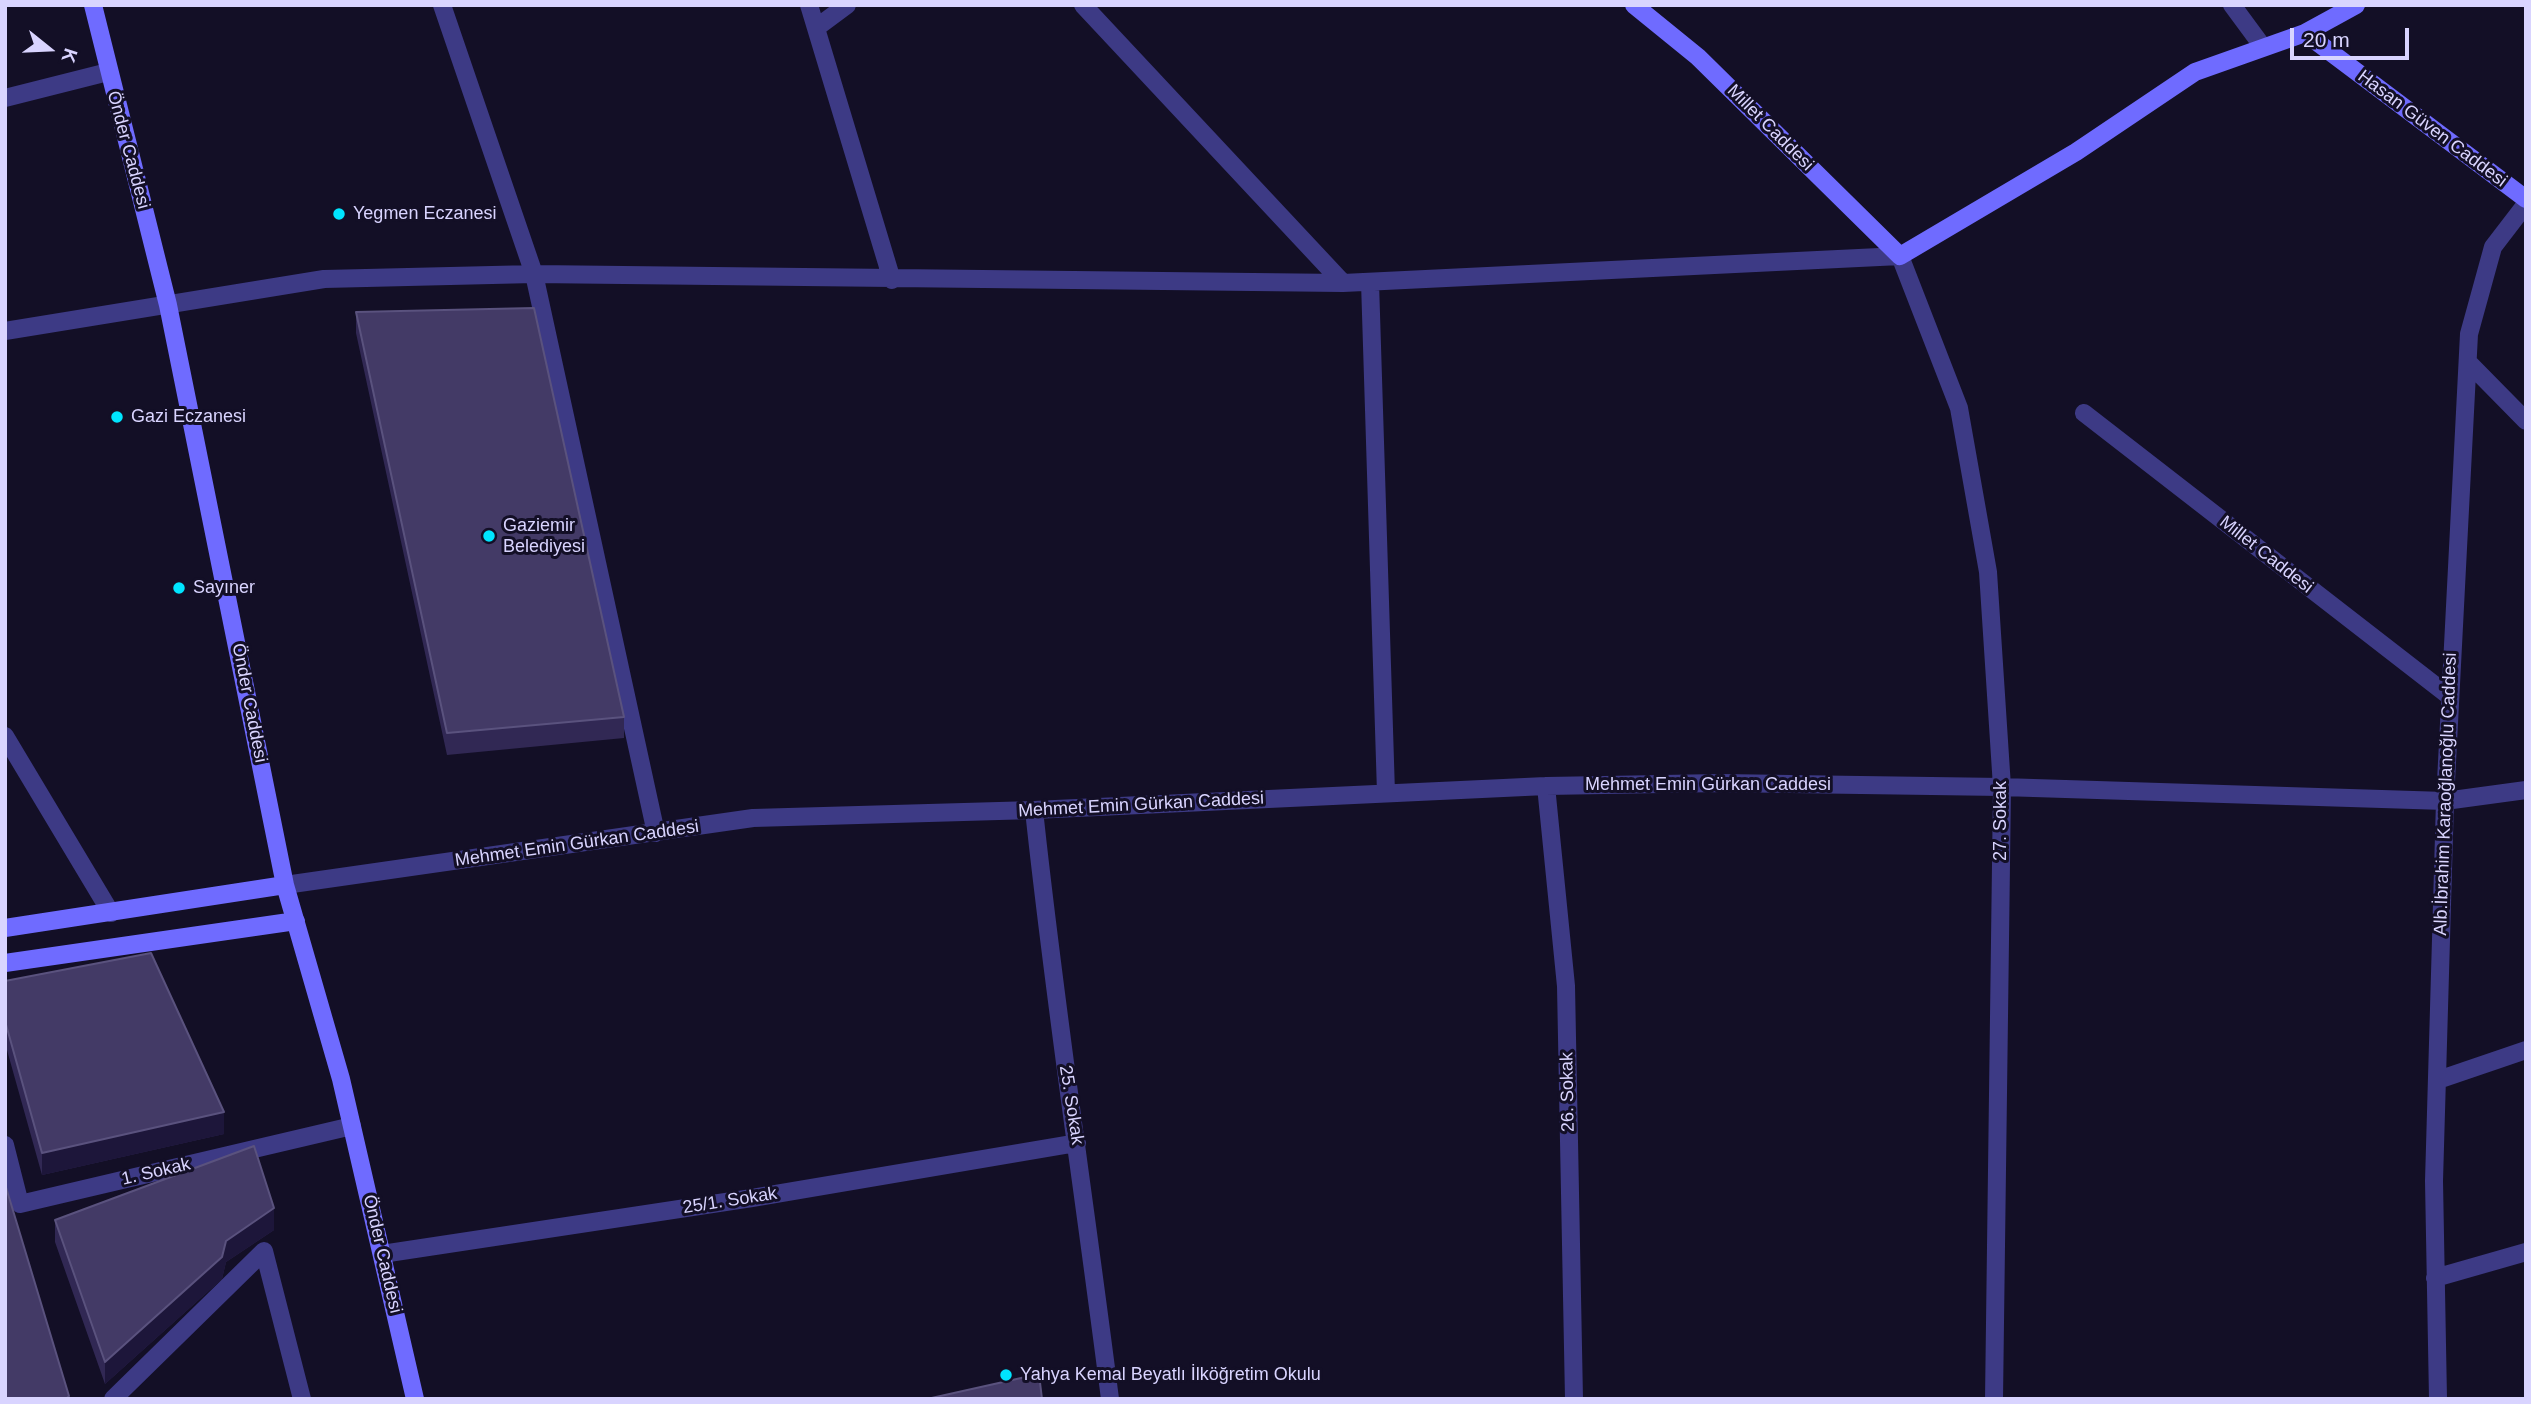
<!DOCTYPE html>
<meta charset="utf-8">
<style>
body{margin:0}
#map{position:relative;width:2531px;height:1404px;overflow:hidden;background:#130f26;font-family:Helvetica,sans-serif}
canvas{display:block}
.frame{position:absolute;inset:0;border:7px solid #d9d4ff;pointer-events:none}
.north{position:absolute;left:14px;top:14px;width:70px;height:70px;-webkit-text-stroke:5px #130f26;paint-order:stroke;rotate:108deg;font-size:19px;font-weight:700;line-height:28px;text-align:center;color:#d9d4ff}
.north::after{content:'';display:block;margin:auto;width:24px;height:32px;background:#d9d4ff;clip-path:polygon(50% 0,100% 100%,50% 72%,0 100%)}
.scale{position:absolute;left:2290px;top:28px;width:119px;height:32px;box-sizing:border-box;border:4px solid #d9d4ff;border-top:0;padding-left:9px;font-size:21px;line-height:24px;white-space:nowrap;color:#d9d4ff;-webkit-text-stroke:5px #130f26;paint-order:stroke}
</style>
<div id="map">
<canvas width="2531" height="1404"></canvas>
<div class="frame"></div>
<div class="north">K</div>
<div class="scale">20 m</div>
</div>
<script>
const c = document.querySelector('canvas').getContext('2d');
c.lineJoin = 'round';
function strokePath(path, color, width, dash) {
  c.strokeStyle = color;
  c.lineWidth = width;
  c.lineCap = dash ? 'butt' : 'round';
  c.setLineDash(dash || []);
  c.stroke(path);
}
function fill(path, color) {
  c.fillStyle = color;
  c.fill(path, 'evenodd');
}
function label(font, color, halo, rows, align = 'center') {
  c.font = font + ' Helvetica,sans-serif';
  c.lineWidth = 6;
  c.setLineDash([]);
  c.textBaseline = 'middle';
  c.strokeStyle = halo;
  c.fillStyle = color;
  for (const [text, x, y, turn = 0] of rows) {
    c.save();
    c.translate(x, y);
    c.rotate((+turn || 0) * Math.PI / 180);
    c.textAlign = isNaN(turn) ? turn : align;
    if (halo) c.strokeText(text, 0, 0);
    c.fillText(text, 0, 0);
    c.restore();
  }
}
strokePath(new Path2D(`
 M442 5 534 274 656 833
 M809 5 892 280
 M1083 5 1343 283
 M2232 5 2263 47
 M816 28 847 5
 M5 98 108 72
 M1370 282 1386 793
 M5 331 324 279 534 274 1343 283 1900 256 1959 408 1988 572 2002 787 1994 1399
 M2468 362 2526 421
 M2084 413 2449 696
 M5 736 111 913
 M1546 786 1566 986 1574 1399
 M1034 810C1055 1007 1085 1202 1110 1399
 M285 885 753 818 1034 810 1546 786 1720 783 2002 787 2445 801 2526 790
 M2438 1080 2526 1050
 M5 1145 20 1204 352 1126
 M382 1254 752 1198 1077 1143
 M2435 1278 2526 1252
 M113 1399 264 1251 302 1399
 M2438 1399 2434 1181 2445 801 2469 334 2493 247 2526 204`), '#3d3a85', 18);
strokePath(new Path2D(`
 M93 5 168 305 285 885 341 1079 415 1399
 M1634 5 1698 57 1900 256 2076 152 2195 72 2305 33 2356 5
 M2305 33 2526 199
 M5 928 285 885
 M5 963 296 921`), '#6f6bff', 18);
fill(new Path2D(`
 M356 312 624 717V738L447 755 356 333Z
 M5 981 224 1134 42 1175 5 1043Z
 M55 1220 274 1230 226 1262 222 1279 105 1384 55 1242Z`), '#312854');
fill(new Path2D(`
 M224 1112V1134L42 1175V1153Z
 M274 1208V1230L226 1262 222 1279 105 1384V1362L226 1241Z`), '#1d163a');
const building = new Path2D(`
 M534 308 624 717 447 733 356 312Z
 M151 953 224 1112 42 1153 5 1021V981Z
 M254 1146 274 1208 226 1241 222 1257 105 1362 55 1220Z
 M5 1184 69 1396 66 1399H5Z
 M1039 1374 1042 1399H927Z`);
fill(building, '#433a66');
strokePath(building, '#5a527e', 2);
for (const [x, y, r, color] of [
 [339,214,7,"#00e5ff"],
 [117,417,7,"#00e5ff"],
 [489,536,7,"#00e5ff"],
 [179,588,7,"#00e5ff"],
 [1006,1375,7,"#00e5ff"]
]) {
  const dot = new Path2D();
  dot.arc(x, y, r, 0, 2 * Math.PI);
  c.fillStyle = color;
  c.fill(dot);
  strokePath(dot, '#130f26', 2.5);
}
label('18px', '#d9d4ff', '#130f26', [
 ["Millet Caddesi",1770,128,45],
 ["Hasan Güven Caddesi",2432,129,37],
 ["Önder Caddesi",128,150,75],
 ["Millet Caddesi",2266,555,38],
 ["Önder Caddesi",249,703,79],
 ["Mehmet Emin Gürkan Caddesi",1708,785],
 ["Alb.İbrahim Karaoğlanoğlu Caddesi",2446,794,-88],
 ["Mehmet Emin Gürkan Caddesi",1141,805,-3],
 ["27. Sokak",2001,821,-90],
 ["Mehmet Emin Gürkan Caddesi",577,844,-8],
 ["26. Sokak",1568,1092,-91],
 ["25. Sokak",1071,1105,81],
 ["1. Sokak",156,1172,-13],
 ["25/1. Sokak",730,1201,-9],
 ["Önder Caddesi",382,1254,77]
]);
label('18px', '#d9d4ff', '#130f26', [
 ["Yegmen Eczanesi",353,214],
 ["Gazi Eczanesi",131,417],
 ["Gaziemir",503,526],
 ["Belediyesi",503,547],
 ["Sayıner",193,588],
 ["Yahya Kemal Beyatlı İlköğretim Okulu",1020,1375]
], 'left');
</script>
